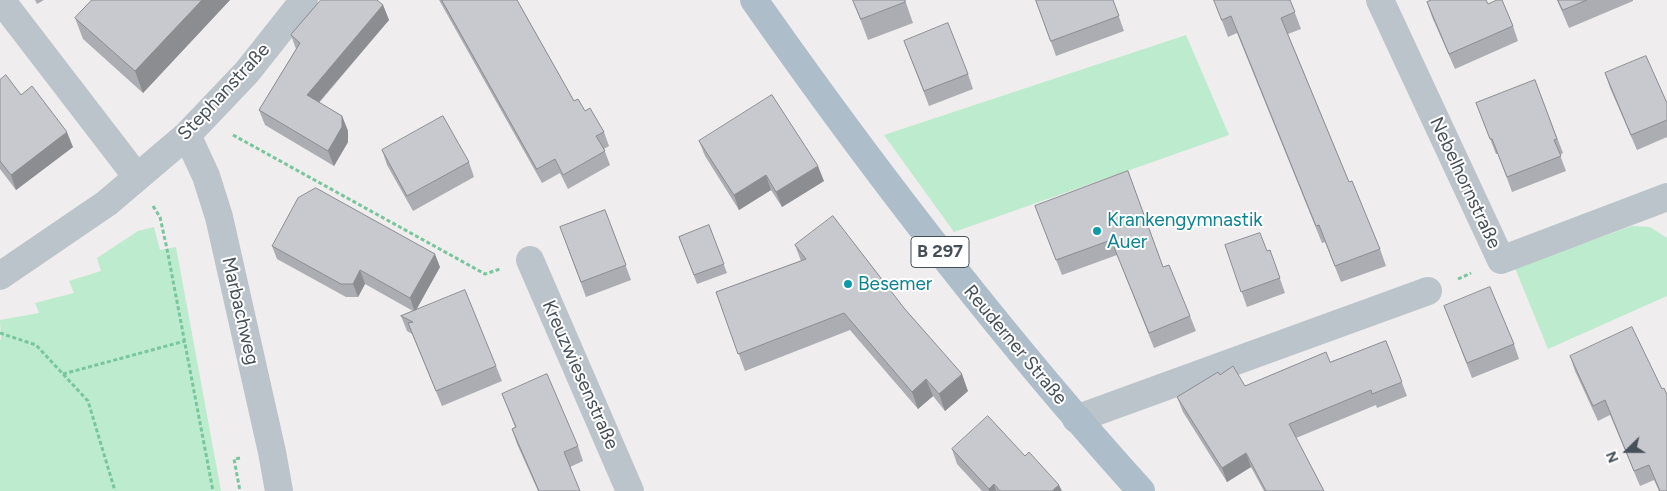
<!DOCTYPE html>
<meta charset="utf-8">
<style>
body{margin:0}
#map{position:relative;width:1667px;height:491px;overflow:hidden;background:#efeded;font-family:Figtree,sans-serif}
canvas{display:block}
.north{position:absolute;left:1602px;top:426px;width:50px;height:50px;-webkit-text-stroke:4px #fff;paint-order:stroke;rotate:248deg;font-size:14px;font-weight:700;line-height:20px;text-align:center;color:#465058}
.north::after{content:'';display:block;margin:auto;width:18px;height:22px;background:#465058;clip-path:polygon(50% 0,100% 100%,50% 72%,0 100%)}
</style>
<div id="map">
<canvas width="1667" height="491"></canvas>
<div class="north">N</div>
</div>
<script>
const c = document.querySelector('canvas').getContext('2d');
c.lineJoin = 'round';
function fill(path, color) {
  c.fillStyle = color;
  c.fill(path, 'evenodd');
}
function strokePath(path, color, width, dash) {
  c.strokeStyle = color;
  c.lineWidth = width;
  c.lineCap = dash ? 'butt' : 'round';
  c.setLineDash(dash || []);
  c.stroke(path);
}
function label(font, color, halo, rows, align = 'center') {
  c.font = font + ' Figtree,sans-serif';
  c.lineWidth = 4;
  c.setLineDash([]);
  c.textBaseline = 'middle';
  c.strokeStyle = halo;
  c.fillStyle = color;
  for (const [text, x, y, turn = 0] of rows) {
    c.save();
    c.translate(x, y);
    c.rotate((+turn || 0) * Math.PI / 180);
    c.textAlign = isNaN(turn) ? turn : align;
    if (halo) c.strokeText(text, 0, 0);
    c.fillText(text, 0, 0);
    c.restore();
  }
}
fill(new Path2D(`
 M1186 35 1229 135 954 232 884 135Z
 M1632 226 1650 227 1667 238V296L1548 349 1515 268Z
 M154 227 160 250 176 247 221 491H0V340L1 339 0 320 39 313 35 303 74 293 69 281 101 271 97 258 138 231Z`), '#bdebcd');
strokePath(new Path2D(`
 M233 135 485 274 500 269
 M153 206 160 217 167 249 213 491
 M1458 279 1471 273
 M0 333 36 345 88 401 115 491
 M63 374 185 341
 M240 458 234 459 240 491`), '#78c69d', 3, [4, 2.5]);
strokePath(new Path2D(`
 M1 0 137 177
 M1380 0 1501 260 1667 197
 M187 135 206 176 219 217 272 452 279 491
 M530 260 630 491
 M0 276 107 203 187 135 247 72 304 0
 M1076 419 1428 291`), '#bcc4cb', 28);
strokePath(new Path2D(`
 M754 0C874 171 1001 336 1141 491`), '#aebdca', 28);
fill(new Path2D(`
 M35 0H44L37 4Z
 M92 0H230L143 93 83 39 75 18Z
 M439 0H517L574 101 585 111 604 132 609 146 604 149 610 165 568 189 560 173 542 183Z
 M853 0H905L913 23 868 40Z
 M1036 0H1113L1124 31 1056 56Z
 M1214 0H1290L1301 29 1288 34 1349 182 1380 249 1386 266 1341 282 1325 242 1322 243 1237 33 1228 37Z
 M1557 0H1633V1L1569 28Z
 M1427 2 1513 26 1518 41 1455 69 1432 17Z
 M383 5 389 20 319 103 342 116 348 131V142L334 166 265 125 259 110 296 49 291 35Z
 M904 41 968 74 973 89 929 106Z
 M1605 73 1667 103V137L1637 150 1610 88Z
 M0 80 21 95 73 147 16 190 0 169Z
 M1535 80 1563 153 1560 155 1566 171 1512 192 1498 154H1496L1476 103Z
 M699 141 824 181 782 207 771 190 739 210 705 156Z
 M382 150 469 162 474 177 413 211 387 165Z
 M1128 171 1163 267 1190 316 1196 331 1154 348 1117 255 1062 275 1035 206Z
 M605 210 631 280 586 297 560 227Z
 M709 225 727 273 697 284 679 237Z
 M795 245 968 391 945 411 933 396 918 409 850 330 745 371 716 292 801 261Z
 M1225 245 1267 251 1270 250 1285 293 1247 307Z
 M272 246 440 267 416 310 496 366 502 381 442 406 412 334 407 331 401 316 413 311 365 284 358 297H346L277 259Z
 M1444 306 1514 344 1519 359 1472 378Z
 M1386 341 1407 396 1377 408 1376 405 1296 438 1324 491H1264L1251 467 1227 482 1183 412 1177 397 1220 375 1245 386 1330 362Z
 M1570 356 1662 389 1667 491H1659L1654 480 1640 486 1610 415 1598 421 1575 371Z
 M502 394 578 446 583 461 570 467 580 491H538L517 444 512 429 515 427Z
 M952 449 1025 456 1062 491H982L957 464Z`), '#abadb2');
fill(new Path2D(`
 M202 0H230L143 93 135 71Z
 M383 5 389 20 312 110 307 95Z
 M342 116 348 131V142L334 166 328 151Z
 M67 132 73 147 16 190 11 175Z
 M818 166 824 181 782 207 776 192Z
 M766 175 771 190 739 210 734 195Z
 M435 254 440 267 415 312 410 298Z
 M360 270 365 284 358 297 353 284Z
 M962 374 968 391 945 411 939 394Z
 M926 379 933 396 918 409 912 392Z
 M1246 453 1251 467 1227 482 1222 468Z
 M994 484 996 491H989V489Z
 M1059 485 1062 491H1052Z`), '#8b8d91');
const building = new Path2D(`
 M92 0H202L135 71 75 18Z
 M321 0H377L383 5 307 95 342 116V127L328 151 259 110 300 43 291 35Z
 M442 0H517L574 101 578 99 585 111 590 108 604 132 596 136 605 151 563 175 555 159 537 169Z
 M853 0H905V2L861 19Z
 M1036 0H1113L1119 16 1051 41Z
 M1214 0H1290L1295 12 1281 18 1349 182 1352 181 1380 249 1335 266 1319 225 1316 226 1231 16 1222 20Z
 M1432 0H1486L1488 4 1497 0H1502L1513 26 1449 54 1427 2Z
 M1558 0H1587L1563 10Z
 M948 23 968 74 924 91 904 41Z
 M1646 56 1667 103V120L1631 135 1605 73Z
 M6 75 21 95 32 86 67 132 11 175 0 161V80Z
 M1535 80 1557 139 1554 140 1561 156 1507 177 1492 139H1490L1476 103Z
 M772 95 818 166 776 192 766 175 734 195 699 141Z
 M443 116 469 162 407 196 382 150Z
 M1128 171 1163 267 1169 265 1190 316 1149 333 1111 240 1056 260 1035 206Z
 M316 188 435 254 410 298 360 270 353 284H341L272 246 298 198Z
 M605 210 626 265 581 282 560 227Z
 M833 216 904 308 962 374 939 394 926 379 912 392 844 313 738 354 716 292 806 259 795 245Z
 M709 225 724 264 694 275 679 237Z
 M1260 233 1267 251 1270 250 1280 278 1241 292 1225 245Z
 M1490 287 1514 344 1467 363 1444 306Z
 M465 290 496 366 436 391 408 323 413 322 401 316Z
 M1632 327 1662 389 1664 388 1667 395V491H1660L1649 465 1634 471 1605 400 1593 406 1570 356Z
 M1386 341 1402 382 1372 394 1371 390 1289 424 1324 491H1266L1246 453 1222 468 1177 397 1218 372 1220 375 1233 366 1245 386 1326 352 1330 362Z
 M547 374 578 446 564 452 580 491H539L512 429 516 427 502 394Z
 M988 416 1025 456 1029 452 1059 485 1052 491H1000L994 484 989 489 952 449Z`);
fill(building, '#c7c9cf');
strokePath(building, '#8b8d91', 1);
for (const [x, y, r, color] of [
 [1097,231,5,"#0f9aa8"],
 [848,284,5,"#0f9aa8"]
]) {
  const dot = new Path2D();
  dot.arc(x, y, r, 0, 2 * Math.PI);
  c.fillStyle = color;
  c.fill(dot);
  strokePath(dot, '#fff', 2);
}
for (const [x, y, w] of [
 [940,252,58]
]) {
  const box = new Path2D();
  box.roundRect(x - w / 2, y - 15.5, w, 31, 4);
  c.fillStyle = '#fff';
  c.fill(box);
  strokePath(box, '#465058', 1);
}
label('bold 18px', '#465058', null, [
 ["B 297",940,252]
]);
label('19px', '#465058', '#fff', [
 ["Stephanstraße",224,92,-47],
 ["Nebelhornstraße",1465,183,65],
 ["Marbachweg",240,311,77],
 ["Reuderner Straße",1015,345,50],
 ["Kreuzwiesenstraße",580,375,66]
]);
label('19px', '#0d838f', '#fff', [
 ["Krankengymnastik",1107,220],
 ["Auer",1107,242],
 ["Besemer",858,284]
], 'left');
</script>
